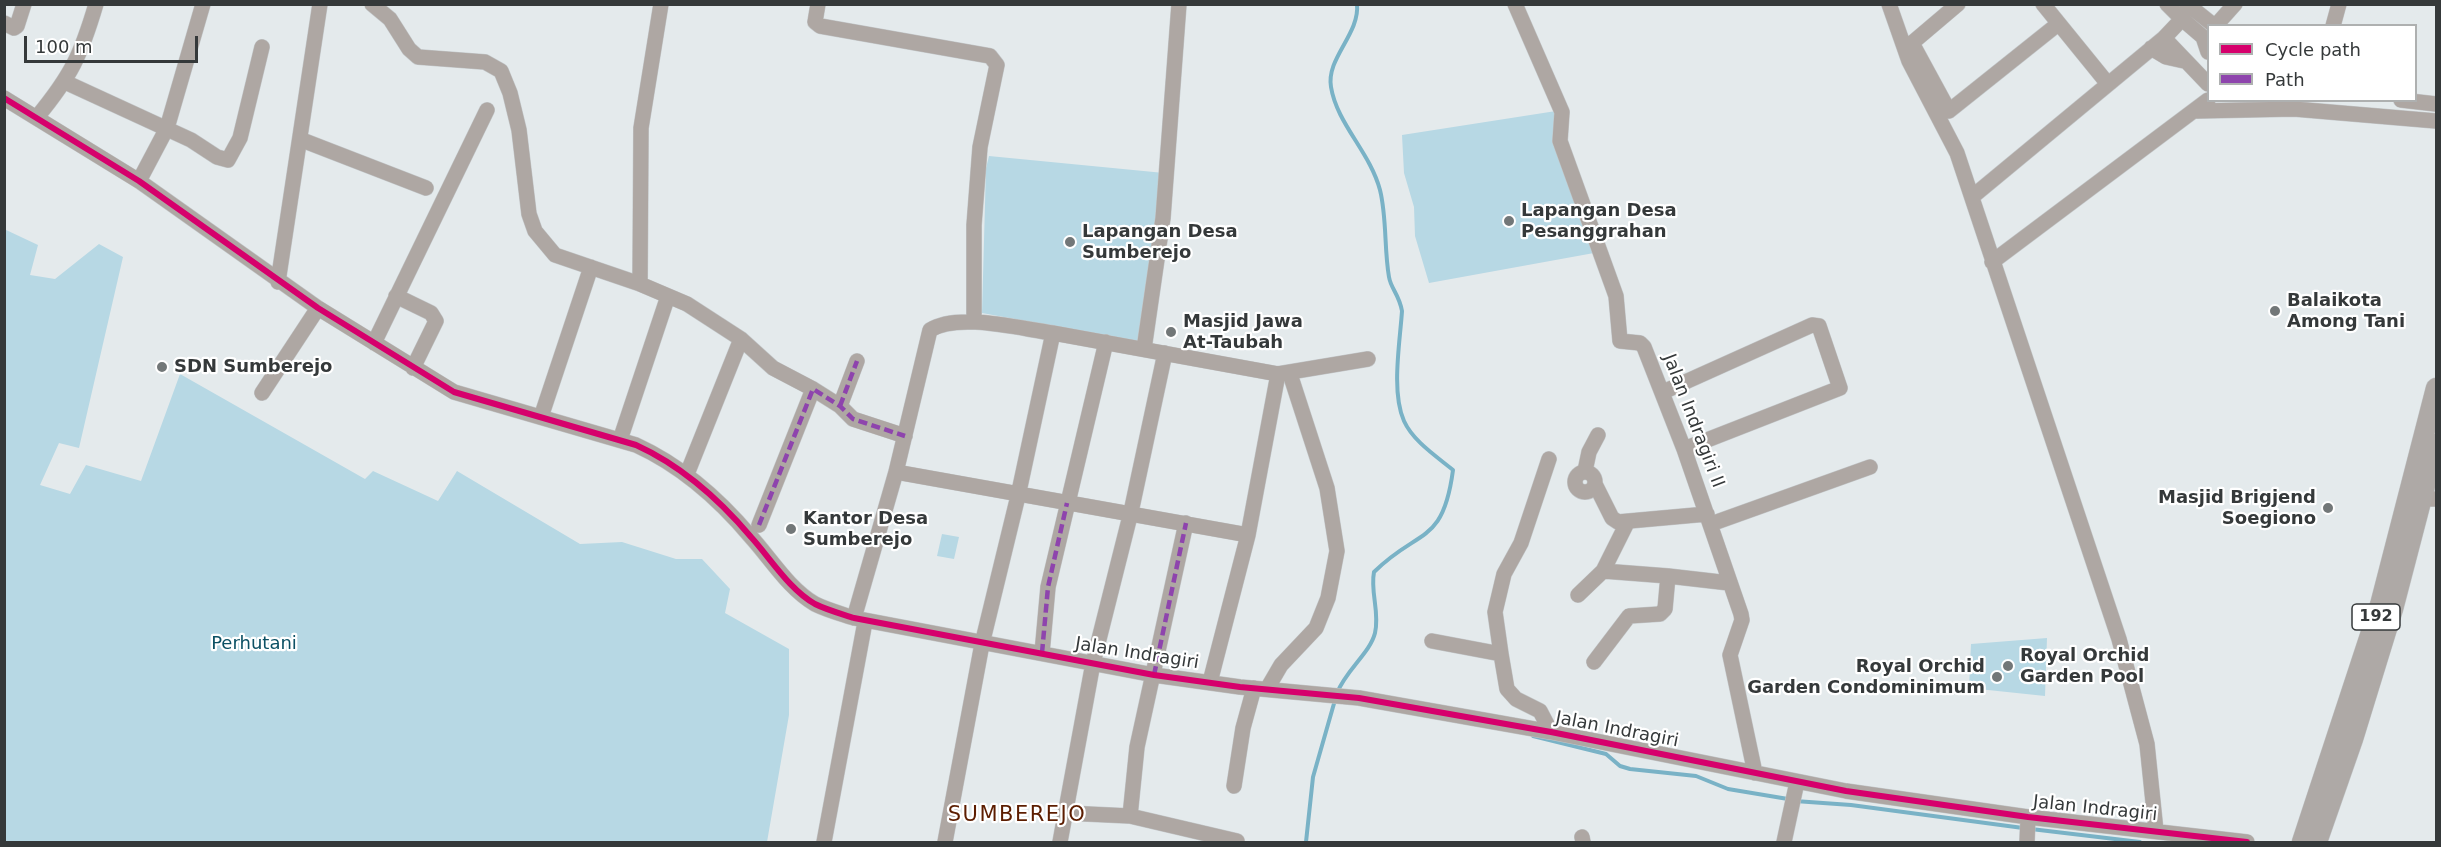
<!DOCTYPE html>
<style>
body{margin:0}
#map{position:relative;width:2441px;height:847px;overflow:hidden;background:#e4eaec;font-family:"DejaVu Sans",sans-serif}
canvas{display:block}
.frame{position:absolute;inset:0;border:6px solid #35393a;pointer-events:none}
.legend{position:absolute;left:2207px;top:24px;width:210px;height:78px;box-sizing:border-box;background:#fff;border:2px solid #aeb0b0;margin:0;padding:8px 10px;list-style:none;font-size:18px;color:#35393a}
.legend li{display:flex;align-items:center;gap:12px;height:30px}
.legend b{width:30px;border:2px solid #aeb0b0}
.scale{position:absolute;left:24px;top:36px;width:174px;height:27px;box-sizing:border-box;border:3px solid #35393a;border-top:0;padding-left:8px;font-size:18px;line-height:21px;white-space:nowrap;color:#35393a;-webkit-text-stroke:4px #fff;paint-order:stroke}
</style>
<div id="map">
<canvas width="2441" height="847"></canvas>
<div class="frame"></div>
<ul class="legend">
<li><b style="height:8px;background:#d6006c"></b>Cycle path</li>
<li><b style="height:8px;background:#8e44ad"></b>Path</li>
</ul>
<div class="scale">100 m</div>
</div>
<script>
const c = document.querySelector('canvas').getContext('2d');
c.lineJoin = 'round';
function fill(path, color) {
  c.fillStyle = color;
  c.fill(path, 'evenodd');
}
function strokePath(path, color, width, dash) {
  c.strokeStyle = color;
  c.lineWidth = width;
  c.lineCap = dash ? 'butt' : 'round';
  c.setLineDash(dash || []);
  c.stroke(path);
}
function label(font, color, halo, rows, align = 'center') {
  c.font = font + ' "DejaVu Sans",sans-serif';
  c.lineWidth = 4.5;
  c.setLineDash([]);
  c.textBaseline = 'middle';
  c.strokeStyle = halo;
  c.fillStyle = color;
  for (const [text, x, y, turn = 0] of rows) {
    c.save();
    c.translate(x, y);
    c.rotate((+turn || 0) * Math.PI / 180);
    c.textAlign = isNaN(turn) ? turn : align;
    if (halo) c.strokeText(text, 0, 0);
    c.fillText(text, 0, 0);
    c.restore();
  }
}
fill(new Path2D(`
 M1556 111 1594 253 1429 283 1415 236 1414 207 1404 173 1402 135Z
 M989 156 1164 173 1139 342 982 313 986 168Z
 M4 229 38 245 30 275 55 279 99 244 123 257 79 448 59 443 40 485 70 494 86 465 141 481 180 374 365 479 373 471 438 501 457 471 580 544 622 542 676 559H702L730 589 725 613 789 649V715L767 842H5Z
 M942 534 959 537 954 559 937 556Z
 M2047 638 2045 696 1969 688 1971 644Z`), '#b7d8e4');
strokePath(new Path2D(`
 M1337 693C1346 670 1370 653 1375 633 1380 612 1370 592 1374 572 1418 528 1443 546 1453 470 1436 456 1413 441 1404 421 1391 392 1400 342 1402 311 1399 294 1391 289 1389 277 1384 249 1387 218 1380 190 1370 152 1337 124 1331 87 1326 58 1360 34 1357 4
 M1533 736 1606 754 1620 766 1630 769 1696 776 1728 789 1788 799
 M1795 801 1851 805 2023 828
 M2031 829 2140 842
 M1306 842 1313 777 1335 700`), '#79b2c6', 4);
const minor = new Path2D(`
 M372 4 390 19 409 49 418 57 485 62 501 71 510 93 519 130 529 214 535 231 555 255 640 284 687 304 741 339 773 368 813 389
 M818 4 815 22 820 26 990 56 997 65 980 147 974 225V322
 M1515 4 1562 112 1560 141 1616 296 1620 341 1640 343 1644 347 1684 449 1741 614 1742 620 1730 655 1755 773
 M1889 4 1909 61 1957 153 2119 639 2147 744 2156 831
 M1958 4 1912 43 1949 111 2058 24
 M2043 4 2108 84
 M2187 4 2212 24 2218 23 2235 4
 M2182 19 2203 37 2208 52
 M4 23 14 28 17 26 24 4
 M2333 26 2339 4
 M2164 38 2208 84
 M2151 48 2166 57 2184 61
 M65 82 191 140 217 157 228 160 240 138 262 47
 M4 98 139 181 318 308 454 392 636 445C682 466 719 499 751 537 771 559 789 589 815 604 827 610 842 614 854 618L1154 675 1240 687 1359 698 1551 732 1846 791 2028 817 2247 842
 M2401 100 2436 104
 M2197 111 2294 109 2436 121
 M37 117C71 76 81 55 96 4
 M302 140 426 188
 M139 181 167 128 203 4
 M1972 197 2164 38 2182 19 2167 4
 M1992 262 2208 100
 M278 282 320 4
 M640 284 641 128 661 4
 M396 296 431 313 436 321 413 368
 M374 343 487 110
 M1144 349 1163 218 1179 4
 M1663 392 1812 325 1819 326 1840 388 1684 449
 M262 393 318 308
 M840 406 857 361
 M541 417 591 267
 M620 440 668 296
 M1585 471 1589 452 1598 435
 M1575 482a10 10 0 1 1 20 0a10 10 0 1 1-20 0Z
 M896 472 1248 535
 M687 474 741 339
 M1595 484 1612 518 1618 522 1707 514
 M2421 499H2436
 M1711 524 1870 467
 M759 525 813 389 840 406 853 419 905 436
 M1668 576 1729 583
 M1578 595 1603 571 1627 523
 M854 618 896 472 930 330C958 312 1021 329 1053 333
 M1432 641 1501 654 1507 689 1516 699 1540 711 1551 732
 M1042 653 1048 587 1106 342
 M1501 654 1495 612 1504 574 1521 543 1549 459
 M1594 662 1629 616 1660 614 1665 609 1668 576 1603 571
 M1210 682 1248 535 1278 374
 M1267 689 1281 665 1316 628 1328 598 1337 551 1327 488 1290 374
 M1234 786 1243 728 1254 688
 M1066 813 1130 816 1137 747 1186 523
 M1130 816 1237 841
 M1582 837 1583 842
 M824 842 865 622
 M945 842 982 644 1018 496 1053 333 1278 374 1368 359
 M1060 842 1093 663 1131 512 1165 353
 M1784 842 1797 782
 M2027 842 2028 817`);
const major = new Path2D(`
 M2302 842 2380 605 2436 388
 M2317 842 2353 739 2393 609 2436 444`);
strokePath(minor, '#c2c6c8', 16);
strokePath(major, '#c2c6c8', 21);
strokePath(minor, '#aea7a3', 15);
strokePath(major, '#aea9a6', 20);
strokePath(new Path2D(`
 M840 406 857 361
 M759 525 813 389 840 406 853 419 905 436
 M1042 653 1048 587 1067 503
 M1154 675 1186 523`), '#8e44ad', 4.5, [9, 4.5]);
strokePath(new Path2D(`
 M4 98 139 181 318 308 454 392 636 445C682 466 719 499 751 537 771 559 789 589 815 604 827 610 842 614 854 618L1154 675 1240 687 1359 698 1551 732 1846 791 2028 817 2247 842`), '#d6006c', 6);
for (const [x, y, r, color] of [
 [1509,221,6,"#727778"],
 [1070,242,6,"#727778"],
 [2275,311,6,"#727778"],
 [1171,332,6,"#727778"],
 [162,367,6,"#727778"],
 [2328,508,6,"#727778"],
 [791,529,6,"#727778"],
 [2008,666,6,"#727778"],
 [1997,677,6,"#727778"]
]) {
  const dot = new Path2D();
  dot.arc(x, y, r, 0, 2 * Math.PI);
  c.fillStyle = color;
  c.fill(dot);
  strokePath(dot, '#fff', 2);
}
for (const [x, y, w] of [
 [2376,617,48]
]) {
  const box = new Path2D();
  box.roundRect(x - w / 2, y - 13, w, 26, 4.5);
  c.fillStyle = '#fff';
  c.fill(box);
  strokePath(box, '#35393a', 1.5);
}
label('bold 16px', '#35393a', null, [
 ["192",2376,617]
]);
label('bold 18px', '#35393a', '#fff', [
 ["Lapangan Desa",1521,211],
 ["Pesanggrahan",1521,232],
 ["Lapangan Desa",1082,232],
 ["Sumberejo",1082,253],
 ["Balaikota",2287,301],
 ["Among Tani",2287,322],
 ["Masjid Jawa",1183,322],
 ["At-Taubah",1183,343],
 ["SDN Sumberejo",174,367],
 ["Masjid Brigjend",2316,498,"right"],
 ["Soegiono",2316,519,"right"],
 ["Kantor Desa",803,519],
 ["Sumberejo",803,540],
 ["Royal Orchid",2020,656],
 ["Garden Pool",2020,677],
 ["Royal Orchid",1985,667,"right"],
 ["Garden Condominimum",1985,688,"right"]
], 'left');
label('18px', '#35393a', '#fff', [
 ["Jalan Indragiri II",1693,421,69],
 ["Jalan Indragiri",1137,654,9],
 ["Jalan Indragiri",1617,730,11],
 ["Jalan Indragiri",2095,809,6]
]);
label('18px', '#0b5064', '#fff', [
 ["Perhutani",254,644]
]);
c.letterSpacing = '1.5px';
label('21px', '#5c1d00', '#fff', [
 ["SUMBEREJO",1017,816]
]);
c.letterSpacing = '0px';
</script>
